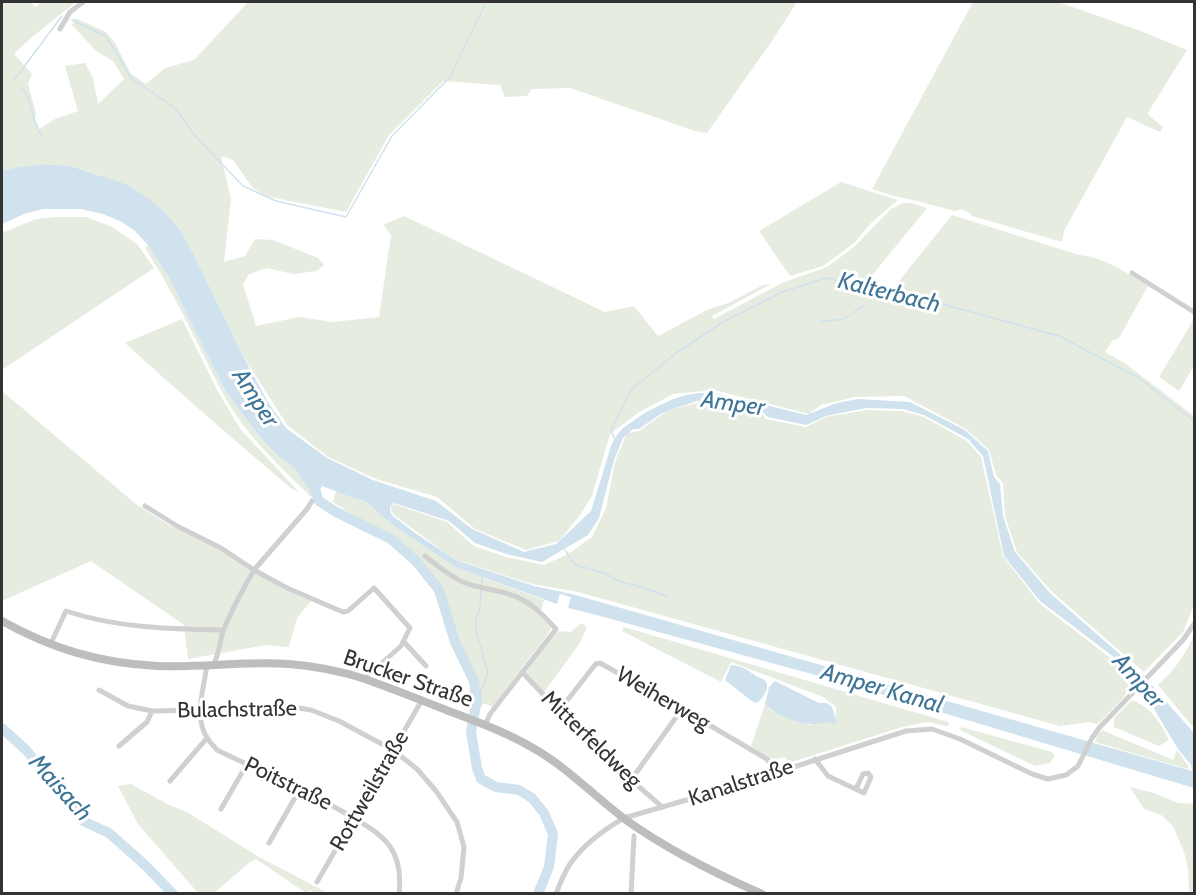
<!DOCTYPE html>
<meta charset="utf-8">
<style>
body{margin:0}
#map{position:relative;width:1196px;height:895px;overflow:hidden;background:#fff;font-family:Cabin,sans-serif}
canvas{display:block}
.frame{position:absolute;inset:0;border:3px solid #333;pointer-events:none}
</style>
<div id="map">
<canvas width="1196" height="895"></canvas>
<div class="frame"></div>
</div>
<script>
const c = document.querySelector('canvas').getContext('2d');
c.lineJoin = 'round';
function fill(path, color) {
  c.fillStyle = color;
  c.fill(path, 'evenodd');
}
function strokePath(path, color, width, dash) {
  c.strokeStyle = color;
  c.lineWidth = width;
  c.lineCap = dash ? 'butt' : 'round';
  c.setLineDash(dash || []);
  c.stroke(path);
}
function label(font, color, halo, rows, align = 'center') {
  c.font = font + ' Cabin,sans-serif';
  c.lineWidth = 6;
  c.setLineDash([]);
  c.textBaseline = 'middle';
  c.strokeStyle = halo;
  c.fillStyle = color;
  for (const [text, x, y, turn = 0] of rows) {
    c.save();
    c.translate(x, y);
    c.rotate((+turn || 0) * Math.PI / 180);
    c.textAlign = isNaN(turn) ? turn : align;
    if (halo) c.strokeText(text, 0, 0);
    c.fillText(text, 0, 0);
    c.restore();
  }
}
fill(new Path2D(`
 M2 2H31L35 7 42 2H76L32 37 14 54 32 74 28 84 36 113 35 118 39 129 55 119 78 111 65 66 85 63 93 78 98 104 124 79 113 61 96 51 72 25 75 18 106 32 115 43 131 74 146 84 165 68 194 60 248 2H797L772 41 707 133 695 131 570 88 532 89 527 96 505 97 500 85 443 81 389 135 346 212 265 196 252 187 233 160 221 156 231 199 224 262 245 256 255 239 273 240 318 258 324 265 317 271 293 274 267 268 249 274 243 284 256 326 299 317 332 322 379 317 391 235 383 225 404 216 605 312 634 306 658 336 707 310 728 303 761 286 771 284 712 316 714 319 782 283 827 267 854 247 891 209 903 203H912L927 208 865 284 891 291 952 215 1079 255C1104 257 1127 273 1148 286L1119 338 1112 341 1105 352 1126 364 1194 416V605L1183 632 1144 672 1051 591 1017 552 1005 516 1003 483 996 475 989 450 966 429 904 396 855 397 821 405 809 414 714 390 673 394 638 413 610 434 592 496 580 515 559 541 526 550 475 529 437 497 376 479 328 457 287 425 242 354 192 251 180 230 164 211 100 175 71 166 46 164 20 167 2 170Z
 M973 2H1058L1138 30 1187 50 1147 114 1163 127 1160 132 1127 117 1064 231 1062 242 972 216 970 213 961 209 955 211 921 202 894 196 872 189Z
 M841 182 898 200 872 222 855 242 837 256 823 266 790 276 759 231Z
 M57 217H86L112 227 137 244 154 268 2 370V233L36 219Z
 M148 245 170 279 189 319 226 392 259 436 278 456 294 467 314 497H311C285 471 256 445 236 415 223 396 213 374 203 354 185 318 167 282 145 248Z
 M182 319 217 390 241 430 298 491 292 489C235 441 180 393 125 343Z
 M1194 319V366L1179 391 1159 377Z
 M2 391 137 505 169 525 215 547 283 589 311 601 297 618 289 647 266 645 188 659 184 625 91 561 2 601Z
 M700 402 762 414 766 419 806 427 826 417 867 410 902 411 924 417 967 441 981 457 1003 556 1039 603 1113 660 1129 685 1124 697 1098 724 1089 722 1060 726 578 592 532 584 454 559 394 515 391 511V507L394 504 447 522 474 546 506 557 544 565 568 554 592 537 606 508 615 462 627 433 639 431 667 411Z
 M336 491 353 498 365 501 394 526 455 567 544 600 540 616 552 627 545 638 518 673 494 708 484 703 476 713 470 711 467 705 471 681 452 645 437 594 398 548 373 528 333 502Z
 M581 623 587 627 580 643 544 692 526 673 536 657 558 631 571 632Z
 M624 627 948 722 949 726H945L928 722 902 727 786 764V757L773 760 751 746 765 704 770 710 810 725 821 722H836V707L823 697 731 662 721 682 622 631Z
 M1194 635V726H1192L1158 685C1174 671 1186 654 1194 635Z
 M1132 700C1152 708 1159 721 1169 740L1159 746 1114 727V718Z
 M961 727 1052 752 1055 755 1050 763 1035 766 960 730Z
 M1102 730 1173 760 1177 750 1189 767 1187 769 1095 742 1098 734Z
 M131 784 169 805 187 812 259 857 328 893H313L310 890 306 893 256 859 250 862 214 893H198L138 824 118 786Z
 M1130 787 1154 793 1178 803 1194 804V893H1189L1188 868 1184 852 1173 826 1161 815 1144 809Z`), '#e6ecdf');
fill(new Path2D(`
 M46 164 71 166 128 185 146 197 164 211 180 230 192 251 242 354 268 402 286 428 327 458 373 480 436 501 472 529 524 552 556 544 591 511 611 446 617 435 623 428 646 412 671 400 686 395 699 393 721 394 806 415 837 403 858 399 910 402 965 430 988 451 994 477 1000 484 1003 516 1015 552 1051 594 1140 672 1194 733V788L830 679 589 613 568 608 571 597 560 594 557 604 455 567 394 526 365 501 353 498 322 486 318 495 314 497 294 467 278 456 259 436 226 392 189 319 170 279 148 245 134 230 120 221 103 214 81 209H43L24 214 2 224V170L20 167ZM697 401 762 412 768 417 806 425 826 416 866 408 903 409 924 415 968 439 983 456 1004 556 1040 601 1115 658 1151 704 1178 749 1191 765 1192 771 572 594 534 586 456 560 415 533 393 516 390 512V507L394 503 449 521 475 543 506 554 542 562 588 535 599 518 614 460 623 438 633 429H639L662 413Z
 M731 665C745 666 747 671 758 677 762 679 764 678 766 682 770 689 762 699 757 703L753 702 725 680Z
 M775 681 819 703H827L832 707 837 722 833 724C824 721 818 725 809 724 797 723 773 714 765 704L769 687Z`), '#cfe2ee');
strokePath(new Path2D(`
 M72 20 106 36 131 78 175 108 197 138 243 186 276 201 346 217 392 136 450 77 486 2
 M14 80 62 16
 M21 88C35 101 30 122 42 135
 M822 321C844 321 847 318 864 305
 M615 440 611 430 631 390 676 353 723 322 782 292 826 278 920 298 1059 336 1139 378 1194 421
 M565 550 575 565 604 573 621 582 642 587 668 597
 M477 700 488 673 476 630V620L480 607 482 576`), '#cfe2ee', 1.5);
strokePath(new Path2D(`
 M313 484 319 501 336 512 391 539 417 562 439 590 455 642 474 681 477 700 471 732 477 768 481 779 496 787 519 790 532 798 544 813 553 834 549 867 538 894
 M2 728 27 751 83 821 109 833 145 865 173 894`), '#cfe2ee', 10);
strokePath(new Path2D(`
 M60 29 70 12 83 2
 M1132 273 1194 312
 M145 506 177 526 221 548 254 570 307 509 312 501
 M425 556C437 565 449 576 463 582 481 590 503 589 521 599 535 606 546 618 556 629L490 714 485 725
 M404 642 426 666
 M50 645 66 611C117 628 170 629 223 630
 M207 665C204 688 193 719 208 739 210 743 214 746 217 750 260 771 304 789 345 813 360 822 378 831 389 845 400 860 401 877 399 894
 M213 665C220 654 219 641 224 629 232 609 243 589 254 570L287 588 343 612 348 611 374 588 410 628 401 646 364 679
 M522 672 591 745 660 805 661 808
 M99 690 128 706 152 711 201 710 280 705 311 710 339 721 393 750 417 769 436 791 457 822 464 847 461 878 456 894
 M559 711 594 666 596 664 600 663 682 709 767 759 775 773
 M119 746 147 722 152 711
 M815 759 828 776 864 793 871 777 868 773 863 774 856 789
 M631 780 682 709
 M170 781 207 738
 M221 809 247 764
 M269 843 300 789
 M317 882 422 700
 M556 894C560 883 564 873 570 864 583 845 605 829 624 818L728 788 906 731 932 729 960 739 1032 774 1048 779 1066 775 1078 766 1092 738 1099 728 1183 640 1194 624
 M631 894 634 836`), '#d0d0d0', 5);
strokePath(new Path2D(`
 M2 621C52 649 100 663 157 666 201 668 245 661 289 664 314 666 341 671 365 679 390 688 416 698 441 708 472 720 504 731 533 748 567 767 595 797 626 820 668 850 714 873 762 894`), '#bdbdbd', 8);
label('22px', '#333', '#fff', [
 ["Brucker Straße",408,679,19],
 ["Weiherweg",663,699,30],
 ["Bulachstraße",237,710,-1],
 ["Mitterfeldweg",591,740,44],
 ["Kanalstraße",741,783,-18],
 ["Poitstraße",288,784,26],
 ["Rottweilstraße",370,791,-60]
]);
label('italic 24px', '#3f7597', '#fff', [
 ["Kalterbach",889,293,14],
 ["Amper",255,398,57],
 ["Amper",733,404,8],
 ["Amper",1138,681,48],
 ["Amper Kanal",882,689,16],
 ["Maisach",60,788,48]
]);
</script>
